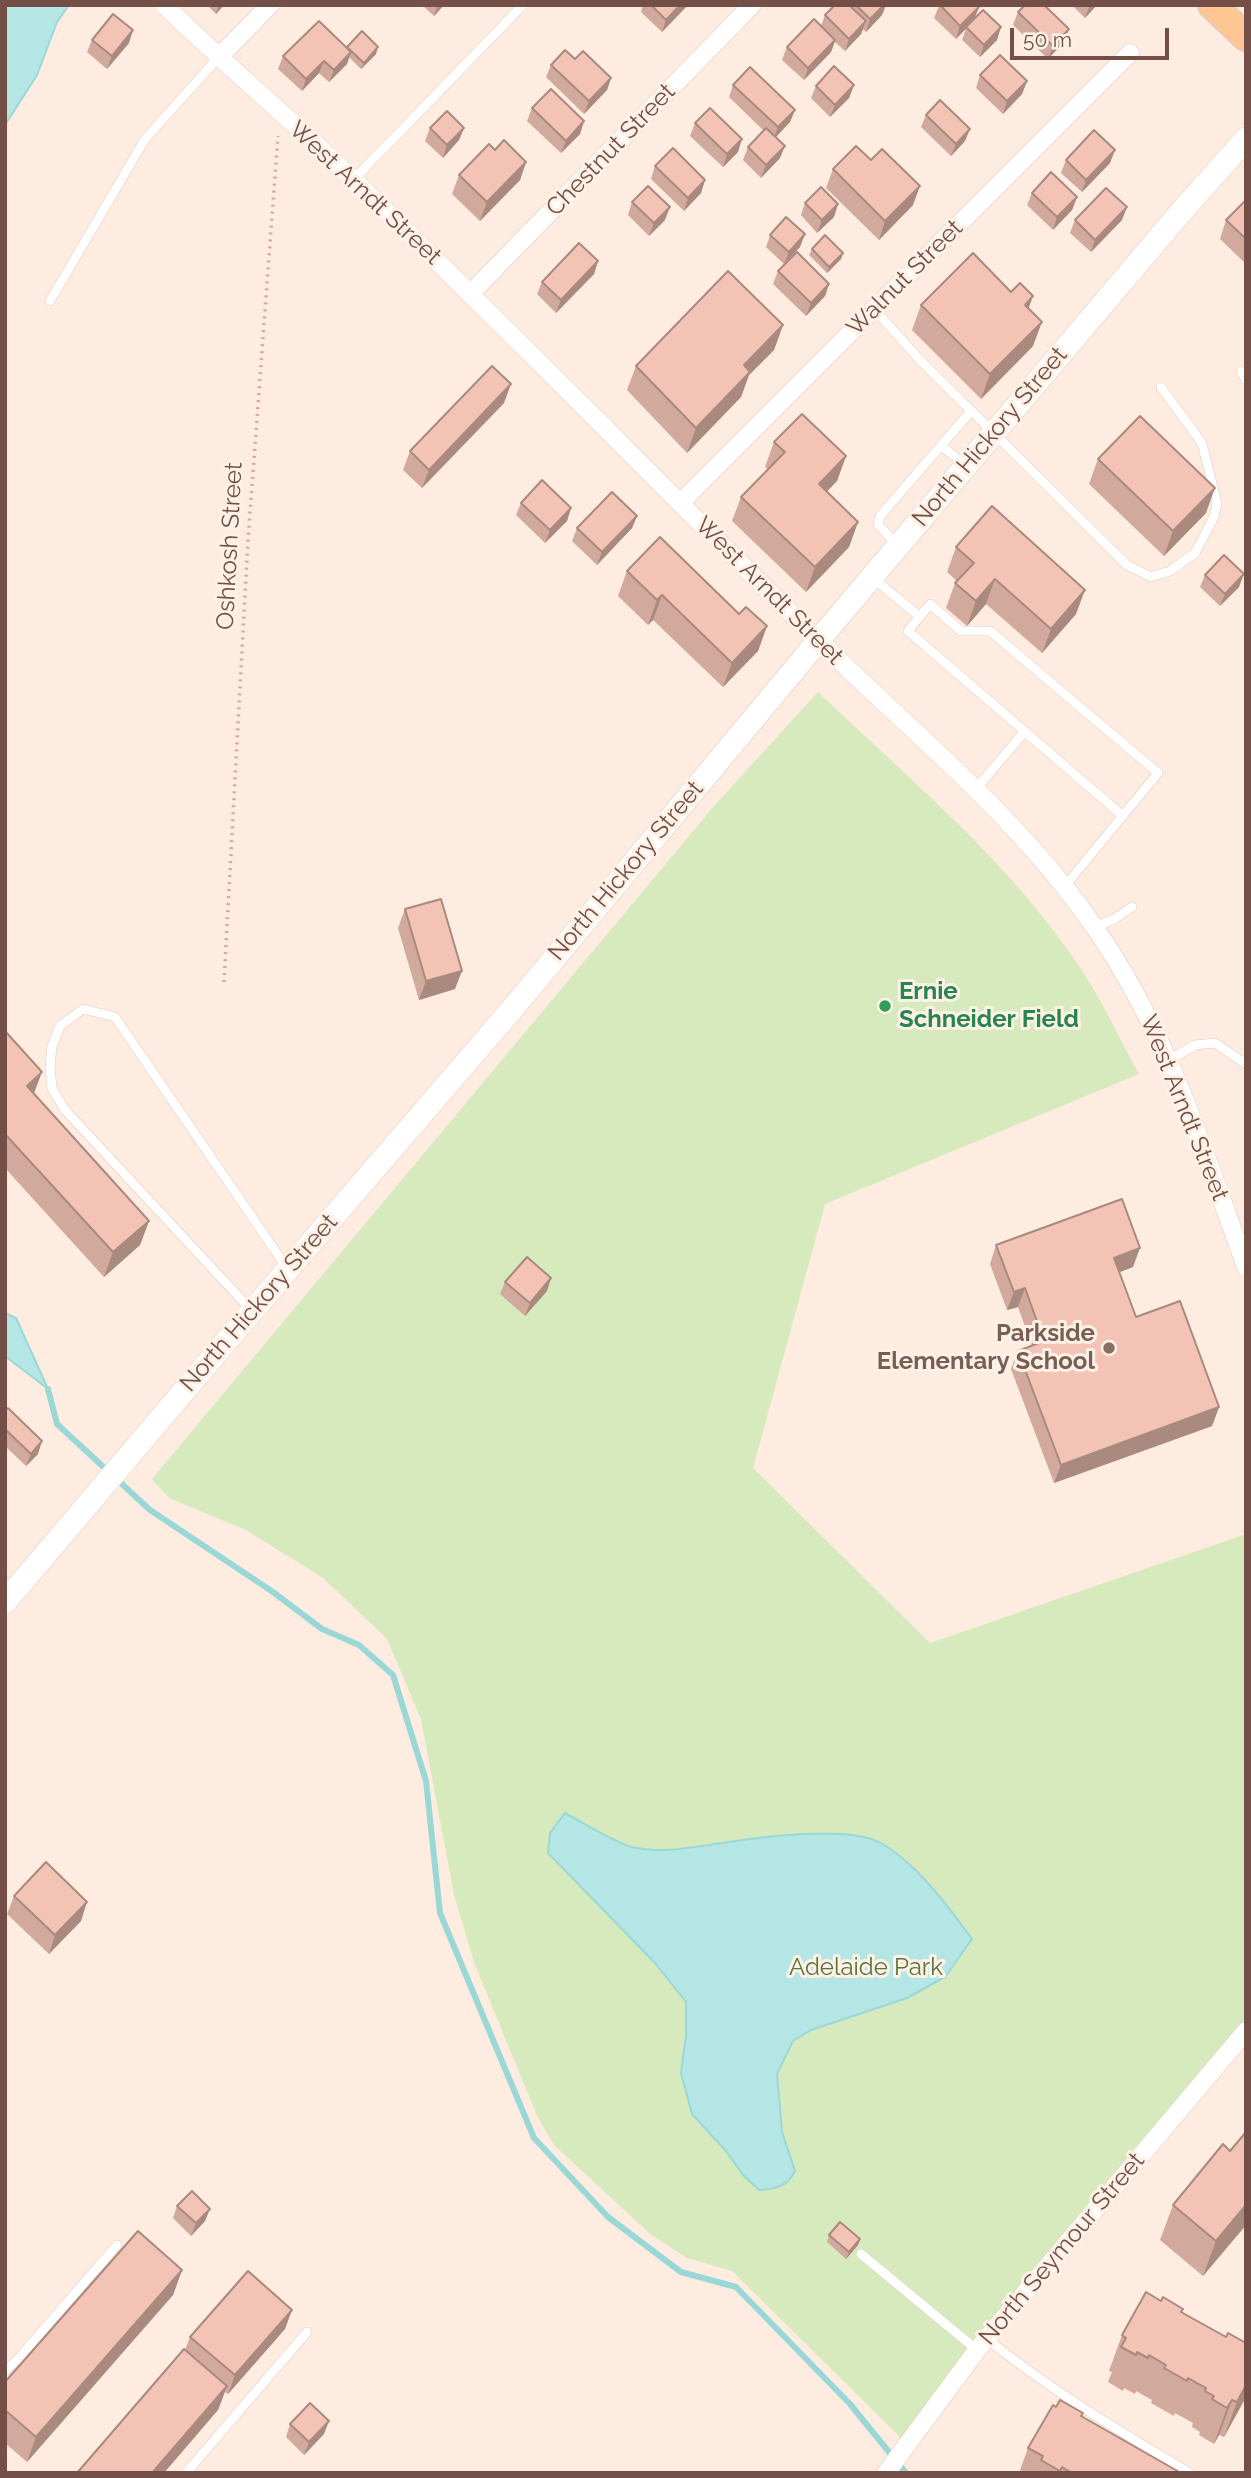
<!DOCTYPE html>
<style>
body{margin:0}
#map{position:relative;width:1251px;height:2478px;overflow:hidden;background:#fdecdf;font-family:Raleway,sans-serif}
canvas{display:block}
.frame{position:absolute;inset:0;border:7px solid #744f47;pointer-events:none}
.scale{position:absolute;left:1010px;top:28px;width:159px;height:32px;box-sizing:border-box;border:4px solid #744f47;border-top:0;padding-left:9px;font-size:21px;line-height:24px;white-space:nowrap;color:#744f47;-webkit-text-stroke:5px #fff1e6;paint-order:stroke}
</style>
<div id="map">
<canvas width="1251" height="2478"></canvas>
<div class="frame"></div>
<div class="scale">50 m</div>
</div>
<script>
const c = document.querySelector('canvas').getContext('2d');
c.lineJoin = 'round';
function fill(path, color) {
  c.fillStyle = color;
  c.fill(path, 'evenodd');
}
function strokePath(path, color, width, dash) {
  c.strokeStyle = color;
  c.lineWidth = width;
  c.lineCap = dash ? 'butt' : 'round';
  c.setLineDash(dash || []);
  c.stroke(path);
}
function label(font, color, halo, rows, align = 'center') {
  c.font = font + ' Raleway,sans-serif';
  c.lineWidth = 6;
  c.setLineDash([]);
  c.textBaseline = 'middle';
  c.strokeStyle = halo;
  c.fillStyle = color;
  for (const [text, x, y, turn = 0] of rows) {
    c.save();
    c.translate(x, y);
    c.rotate((+turn || 0) * Math.PI / 180);
    c.textAlign = isNaN(turn) ? turn : align;
    if (halo) c.strokeText(text, 0, 0);
    c.fillText(text, 0, 0);
    c.restore();
  }
}
fill(new Path2D(`
 M818 692C909 779 1009 861 1079 966 1102 1000 1119 1038 1139 1074L825 1204 753 1468 930 1643 1246 1534V2031L908 2445 732 2271 687 2258 650 2234 554 2145 538 2118 475 1965 454 1895 421 1719 387 1639 323 1578 246 1530 169 1498 152 1479 714 806Z`), '#d7eabe');
const water = new Path2D(`
 M5 5H69L57 22 37 75 5 125Z
 M5 1313 16 1318 48 1389 5 1356Z
 M565 1813C584 1823 613 1842 632 1847 662 1854 693 1847 722 1843 760 1837 849 1825 881 1843 917 1864 948 1906 972 1939L945 1977 907 1998 811 2030 793 2041 777 2074 782 2132 795 2171C787 2187 776 2189 759 2190L743 2175 726 2151 692 2114 681 2073 686 2036V2002L656 1964 548 1853 550 1833Z`);
fill(water, '#b4e6e5');
strokePath(water, '#9ad8d7', 2);
strokePath(new Path2D(`
 M48 1389 57 1424 150 1510 273 1592 322 1629 359 1645 393 1675 426 1781 440 1913 534 2138 608 2217 681 2272 736 2287 850 2404 906 2473`), '#9ad8d7', 6);
const service = new Path2D(`
 M354 179 523 5
 M50 301 145 139 218 58
 M874 309 920 360 1127 565 1151 577 1170 571 1195 553 1214 517 1217 503 1202 443 1161 387
 M1241 371 1246 380
 M941 446 965 464
 M897 545 878 524 880 516 971 411
 M873 578 920 617
 M976 789 1025 731
 M1065 886 1158 773 990 631H961L930 604 908 631 1123 816
 M1095 927 1114 919 1132 907
 M1169 1060 1195 1045 1215 1043 1246 1064
 M251 1310 65 1110 52 1088 50 1067 52 1046 60 1026 83 1009 115 1017 287 1268
 M861 2254 977 2350
 M987 2339C1052 2391 1119 2431 1190 2473
 M5 2371 18 2359 117 2245
 M186 2473 307 2332`);
const minor = new Path2D(`
 M164 5C227 66 294 122 357 183 509 330 657 481 808 630 905 727 1016 813 1095 928 1167 1031 1203 1149 1246 1267
 M218 58 270 5
 M470 294 752 5
 M680 503 1130 53
 M886 2473 977 2350 1246 2031`);
const tertiary = new Path2D(`
 M5 1602 223 1345 513 1008 833 623 1181 212 1246 139`);
const primary = new Path2D(`
 M1212 5 1246 37`);
strokePath(service, '#e3c9be', 10);
strokePath(minor, '#e3c9be', 19);
strokePath(tertiary, '#e3c9be', 24);
strokePath(primary, '#d8cecb', 30);
strokePath(new Path2D(`
 M224 982 248 540 278 136`), '#d7a79a', 3.5, [2, 5]);
strokePath(service, '#fff', 9);
strokePath(minor, '#fff', 18);
strokePath(tertiary, '#fff', 23);
strokePath(primary, '#fec595', 28);
fill(new Path2D(`
 M207 5H224L216 14Z
 M422 5H444L434 16Z
 M643 5H688L662 32 641 12Z
 M835 5H886L882 15 866 32 863 29 861 34 845 51 835 42 831 52 804 80 782 60 787 47 821 26 825 15Z
 M1072 5H1097L1085 18Z
 M939 6 975 18 997 40 980 57 962 40 966 29 956 39 934 18Z
 M1018 12 1064 42 1048 59 1013 25Z
 M92 40 129 43 107 69 87 52Z
 M347 47 376 54 361 69 349 57 347 64 329 82 319 73 302 91 278 69 283 56Z
 M575 59 611 78 607 90 584 114 546 77 551 65Z
 M980 75 1027 81 1022 94 1003 114 976 88Z
 M733 85 795 110 790 122 776 137 780 158 761 178 743 160 748 147 764 131 729 97Z
 M854 85 849 98 830 117 811 98 816 86Z
 M532 108 584 121 580 134 561 153 527 121Z
 M926 115 965 141 951 156 921 127Z
 M695 123 738 152 723 167 690 136Z
 M430 128H464L459 140 443 158 425 141Z
 M495 150 526 162 520 180 480 221 452 194 459 175Z
 M871 160 913 205 879 240 826 188 833 169Z
 M1066 160 1110 163 1082 192 1061 173Z
 M655 166 705 180 701 193 684 211 651 179Z
 M1032 193 1077 197 1072 210 1053 230 1027 205Z
 M1246 200V264L1220 239 1226 220Z
 M632 202 665 220 649 236 628 215Z
 M805 203 838 204 834 217 817 233 801 215Z
 M1075 220H1122L1091 252 1070 233Z
 M770 235 800 247 784 264 766 247Z
 M812 249 843 253 841 259 827 273 809 255Z
 M598 261 594 274 556 313 537 294 542 282Z
 M778 271 829 284 825 296 806 316 773 284Z
 M921 305 1029 308 1033 346 981 399 912 330Z
 M783 325 774 350 749 375 741 397 687 453 627 390 636 366Z
 M504 403 422 488 403 470 410 451Z
 M774 442 846 456 837 481 826 492 858 522 849 547 806 592 732 521 741 497 768 469 765 467Z
 M1098 459 1206 513 1164 556 1089 484Z
 M521 503 571 508 567 521 545 543 516 515Z
 M637 516 632 528 597 565 572 541 577 528Z
 M956 547 1076 614 1042 653 986 604 967 626 946 608 955 583 957 581 947 572Z
 M627 571 739 614 767 626 758 651 723 687 653 620 648 625 618 596Z
 M1205 575 1239 587 1220 606 1200 587Z
 M405 909 455 989 419 1000 398 928Z
 M5 1031 34 1095 149 1221 140 1245 104 1277 5 1168Z
 M996 1245 1133 1267 1119 1272 1136 1317 1219 1407 1212 1426 1054 1483 1011 1369 1018 1351 1032 1346 1018 1307 1007 1310 990 1264Z
 M505 1282 547 1291 525 1316 500 1294Z
 M5 1411 38 1454 26 1466 5 1446Z
 M14 1896 81 1921 49 1954 7 1914Z
 M1246 2132V2225L1203 2276 1160 2240 1173 2205 1230 2151Z
 M177 2206 205 2221 191 2236 173 2218Z
 M829 2235 860 2239 858 2245 846 2259 827 2242Z
 M182 2270 173 2295 27 2462 5 2443V2382Z
 M1181 2313 1226 2337 1246 2343V2397L1224 2437 1219 2435 1214 2444 1199 2435 1200 2432 1192 2427 1193 2423 1175 2413 1174 2416 1151 2403 1152 2400 1136 2391 1135 2394 1124 2388 1123 2391 1108 2382 1112 2372 1109 2371 1122 2335Z
 M285 2329 228 2394 225 2392 218 2410 185 2350 190 2337Z
 M1056 2407 1083 2413 1082 2417 1181 2473H1019L1028 2448Z
 M290 2424 324 2434 304 2455 286 2437Z`), '#d1a99d');
fill(new Path2D(`
 M219 5H224L216 14Z
 M438 5H444L434 16Z
 M680 5H688L662 32 666 20Z
 M884 5H886L882 15 866 32 870 19Z
 M1090 5H1097L1085 18Z
 M979 7 974 20 956 39 960 26Z
 M866 21 861 34 845 51 849 39Z
 M1001 27 997 40 980 57 984 45Z
 M1069 29 1064 42 1048 59 1053 46Z
 M133 30 129 43 107 69 112 56Z
 M835 40 831 52 804 80 808 68Z
 M378 47 376 54 361 69 364 63Z
 M351 52 347 64 329 82 334 70Z
 M324 61 319 73 302 91 306 79Z
 M611 78 607 90 584 114 589 101Z
 M1027 81 1022 94 1003 114 1007 101Z
 M854 85 849 98 830 117 835 105Z
 M795 110 790 122 773 140 778 127Z
 M584 121 580 134 561 153 566 141Z
 M464 128 459 140 443 158 447 145Z
 M970 129 965 141 951 156 956 144Z
 M742 139 738 152 723 167 727 154Z
 M785 146 780 158 761 178 766 165Z
 M1115 150 1110 163 1082 192 1086 180Z
 M526 162 520 180 480 221 487 202Z
 M705 180 701 193 684 211 688 198Z
 M920 186 913 205 879 240 885 221Z
 M1077 197 1072 210 1053 230 1057 217Z
 M838 204 834 217 817 233 822 220Z
 M670 207 665 220 649 236 654 223Z
 M1127 207 1122 220 1091 252 1095 240Z
 M805 234 800 247 784 264 789 252Z
 M843 253 841 259 827 273 829 267Z
 M598 261 594 274 556 313 561 300Z
 M829 284 825 296 806 316 811 303Z
 M1033 296 1024 321 1025 305Z
 M1042 322 1033 346 981 399 990 374Z
 M783 325 774 350 749 375 741 397 687 453 696 428 744 365Z
 M511 384 504 403 422 488 429 470Z
 M846 456 837 481 810 509 819 484Z
 M1215 488 1206 513 1164 556 1173 531Z
 M571 508 567 521 545 543 550 530Z
 M637 516 632 528 597 565 602 552Z
 M858 522 849 547 806 592 815 567Z
 M1244 574 1239 587 1220 606 1225 594Z
 M995 579 986 604 967 626 976 601Z
 M1085 590 1076 614 1042 653 1051 629Z
 M662 595 653 620 648 625 657 600Z
 M767 626 758 651 723 687 732 663Z
 M462 971 455 989 419 1000 426 981Z
 M42 1072 33 1096 27 1086Z
 M149 1221 140 1245 104 1277 113 1252Z
 M1140 1248 1133 1267 1107 1277 1114 1258Z
 M551 1278 547 1291 525 1316 530 1303Z
 M1025 1288 1018 1307 1007 1310 1014 1292Z
 M1219 1407 1212 1426 1054 1483 1061 1465Z
 M42 1441 38 1454 26 1466 31 1454Z
 M87 1902 81 1921 49 1954 55 1935Z
 M1246 2205V2225L1203 2276 1216 2241Z
 M210 2209 205 2221 191 2236 196 2223Z
 M860 2239 858 2245 846 2259 849 2252Z
 M182 2270 173 2295 27 2462 36 2437Z
 M292 2310 285 2329 228 2394 235 2375Z
 M1246 2385V2397L1224 2437 1237 2402Z
 M227 2386 218 2410 164 2473H152Z
 M1232 2400 1219 2435 1214 2444 1227 2408Z
 M329 2421 324 2434 304 2455 309 2442Z`), '#aa897f');
const building = new Path2D(`
 M651 5H680L666 20Z
 M835 5H849L866 21 849 39 825 15Z
 M856 5H884L870 19Z
 M940 5H977L979 7 960 26Z
 M1025 5H1044L1069 29 1053 46 1018 12Z
 M983 10 1001 27 984 45 966 27Z
 M113 14 133 30 112 56 92 40Z
 M814 19 835 40 808 68 787 47Z
 M319 21 351 52 334 70 324 61 306 79 283 56Z
 M362 31 378 47 364 63 347 47Z
 M565 50 575 59 583 51 611 78 589 101 551 65Z
 M1000 55 1027 81 1007 101 980 75Z
 M834 66 854 85 835 105 816 86Z
 M750 67 795 110 778 127 733 85Z
 M551 89 584 121 566 141 532 108Z
 M940 100 970 129 956 144 926 115Z
 M710 108 742 139 727 154 695 123Z
 M447 111 464 128 447 145 430 128Z
 M766 128 785 146 766 165 748 147Z
 M1094 130 1115 150 1086 180 1066 160Z
 M504 140 526 162 487 202 459 175 489 144 495 150Z
 M856 146 871 160 882 149 920 186 885 221 833 169Z
 M673 148 705 180 688 198 655 166Z
 M1051 172 1077 197 1057 217 1032 193Z
 M648 186 670 207 654 223 632 202Z
 M821 187 838 204 822 220 805 203Z
 M1106 188 1127 207 1095 240 1075 220Z
 M1246 200V239L1226 220Z
 M786 217 805 234 789 252 770 235Z
 M825 235 843 253 829 267 812 249Z
 M579 243 598 261 561 300 542 282Z
 M797 252 829 284 811 303 778 271Z
 M973 253 1011 292 1020 283 1033 296 1025 305 1042 322 990 374 921 305Z
 M728 271 783 325 744 365 750 372 696 428 636 366Z
 M492 366 511 384 429 470 410 451Z
 M802 414 846 456 819 484 858 522 815 567 741 497 785 452 774 442Z
 M1140 416 1215 488 1173 531 1098 459Z
 M542 480 571 508 550 530 521 503Z
 M612 492 637 516 602 552 577 528Z
 M992 506 1085 590 1051 629 995 579 976 601 955 583 974 563 956 547Z
 M660 537 739 614 746 607 767 626 732 663 662 595 657 600 627 571Z
 M1224 555 1244 574 1225 594 1205 575Z
 M441 899 462 971 426 981 405 909Z
 M5 1031 42 1072 27 1086 149 1221 113 1252 5 1134Z
 M1122 1199 1140 1248 1114 1258 1136 1317 1180 1301 1219 1407 1061 1465 1018 1351 1044 1341 1025 1288 1014 1292 996 1245Z
 M527 1257 551 1278 530 1303 505 1282Z
 M8 1408 42 1441 31 1454 5 1429V1411Z
 M46 1862 87 1902 55 1935 14 1896Z
 M1246 2132V2205L1216 2241 1173 2205 1223 2144 1230 2151Z
 M192 2191 210 2209 196 2223 177 2206Z
 M840 2222 860 2239 849 2252 829 2235Z
 M138 2231 182 2270 36 2437 5 2410V2382Z
 M248 2271 292 2310 235 2375 190 2337Z
 M1146 2292 1161 2301 1163 2297 1183 2309 1181 2312 1226 2337 1228 2333 1246 2343V2385L1237 2402 1232 2400 1227 2408 1212 2399 1214 2396 1205 2391 1206 2388 1188 2378 1187 2381 1164 2368 1166 2365 1149 2355 1148 2358 1137 2352 1136 2355 1121 2347 1126 2338 1122 2335Z
 M184 2349 227 2386 152 2473H77Z
 M1060 2400 1083 2413 1081 2416 1181 2473H1072L1062 2467 1060 2471 1041 2460 1043 2456 1028 2448 1053 2405 1056 2407Z
 M310 2403 329 2421 309 2442 290 2424Z`);
fill(building, '#f3c4b6');
strokePath(building, '#aa897f', 2);
for (const [x, y, r, color] of [
 [885,1006,7,"#2e9e5b"],
 [1109,1348,7,"#8d6e63"]
]) {
  const dot = new Path2D();
  dot.arc(x, y, r, 0, 2 * Math.PI);
  c.fillStyle = color;
  c.fill(dot);
  strokePath(dot, '#fff1e6', 2.5);
}
label('24px', '#744f47', '#fff1e6', [
 ["Chestnut Street",611,150,-46],
 ["West Arndt Street",365,193,43],
 ["Walnut Street",905,278,-45],
 ["North Hickory Street",990,437,-50],
 ["Oshkosh Street",230,546,-87],
 ["West Arndt Street",769,591,45],
 ["North Hickory Street",626,871,-50],
 ["West Arndt Street",1184,1108,68],
 ["North Hickory Street",259,1303,-49],
 ["North Seymour Street",1062,2249,-50]
]);
label('bold 24px', '#27864d', '#fff1e6', [
 ["Ernie",899,992],
 ["Schneider Field",899,1020]
], 'left');
label('bold 24px', '#785e54', '#fff1e6', [
 ["Parkside",1095,1334],
 ["Elementary School",1095,1362]
], 'right');
label('24px', '#56743c', '#fff1e6', [
 ["Adelaide Park",866,1968]
]);
</script>
